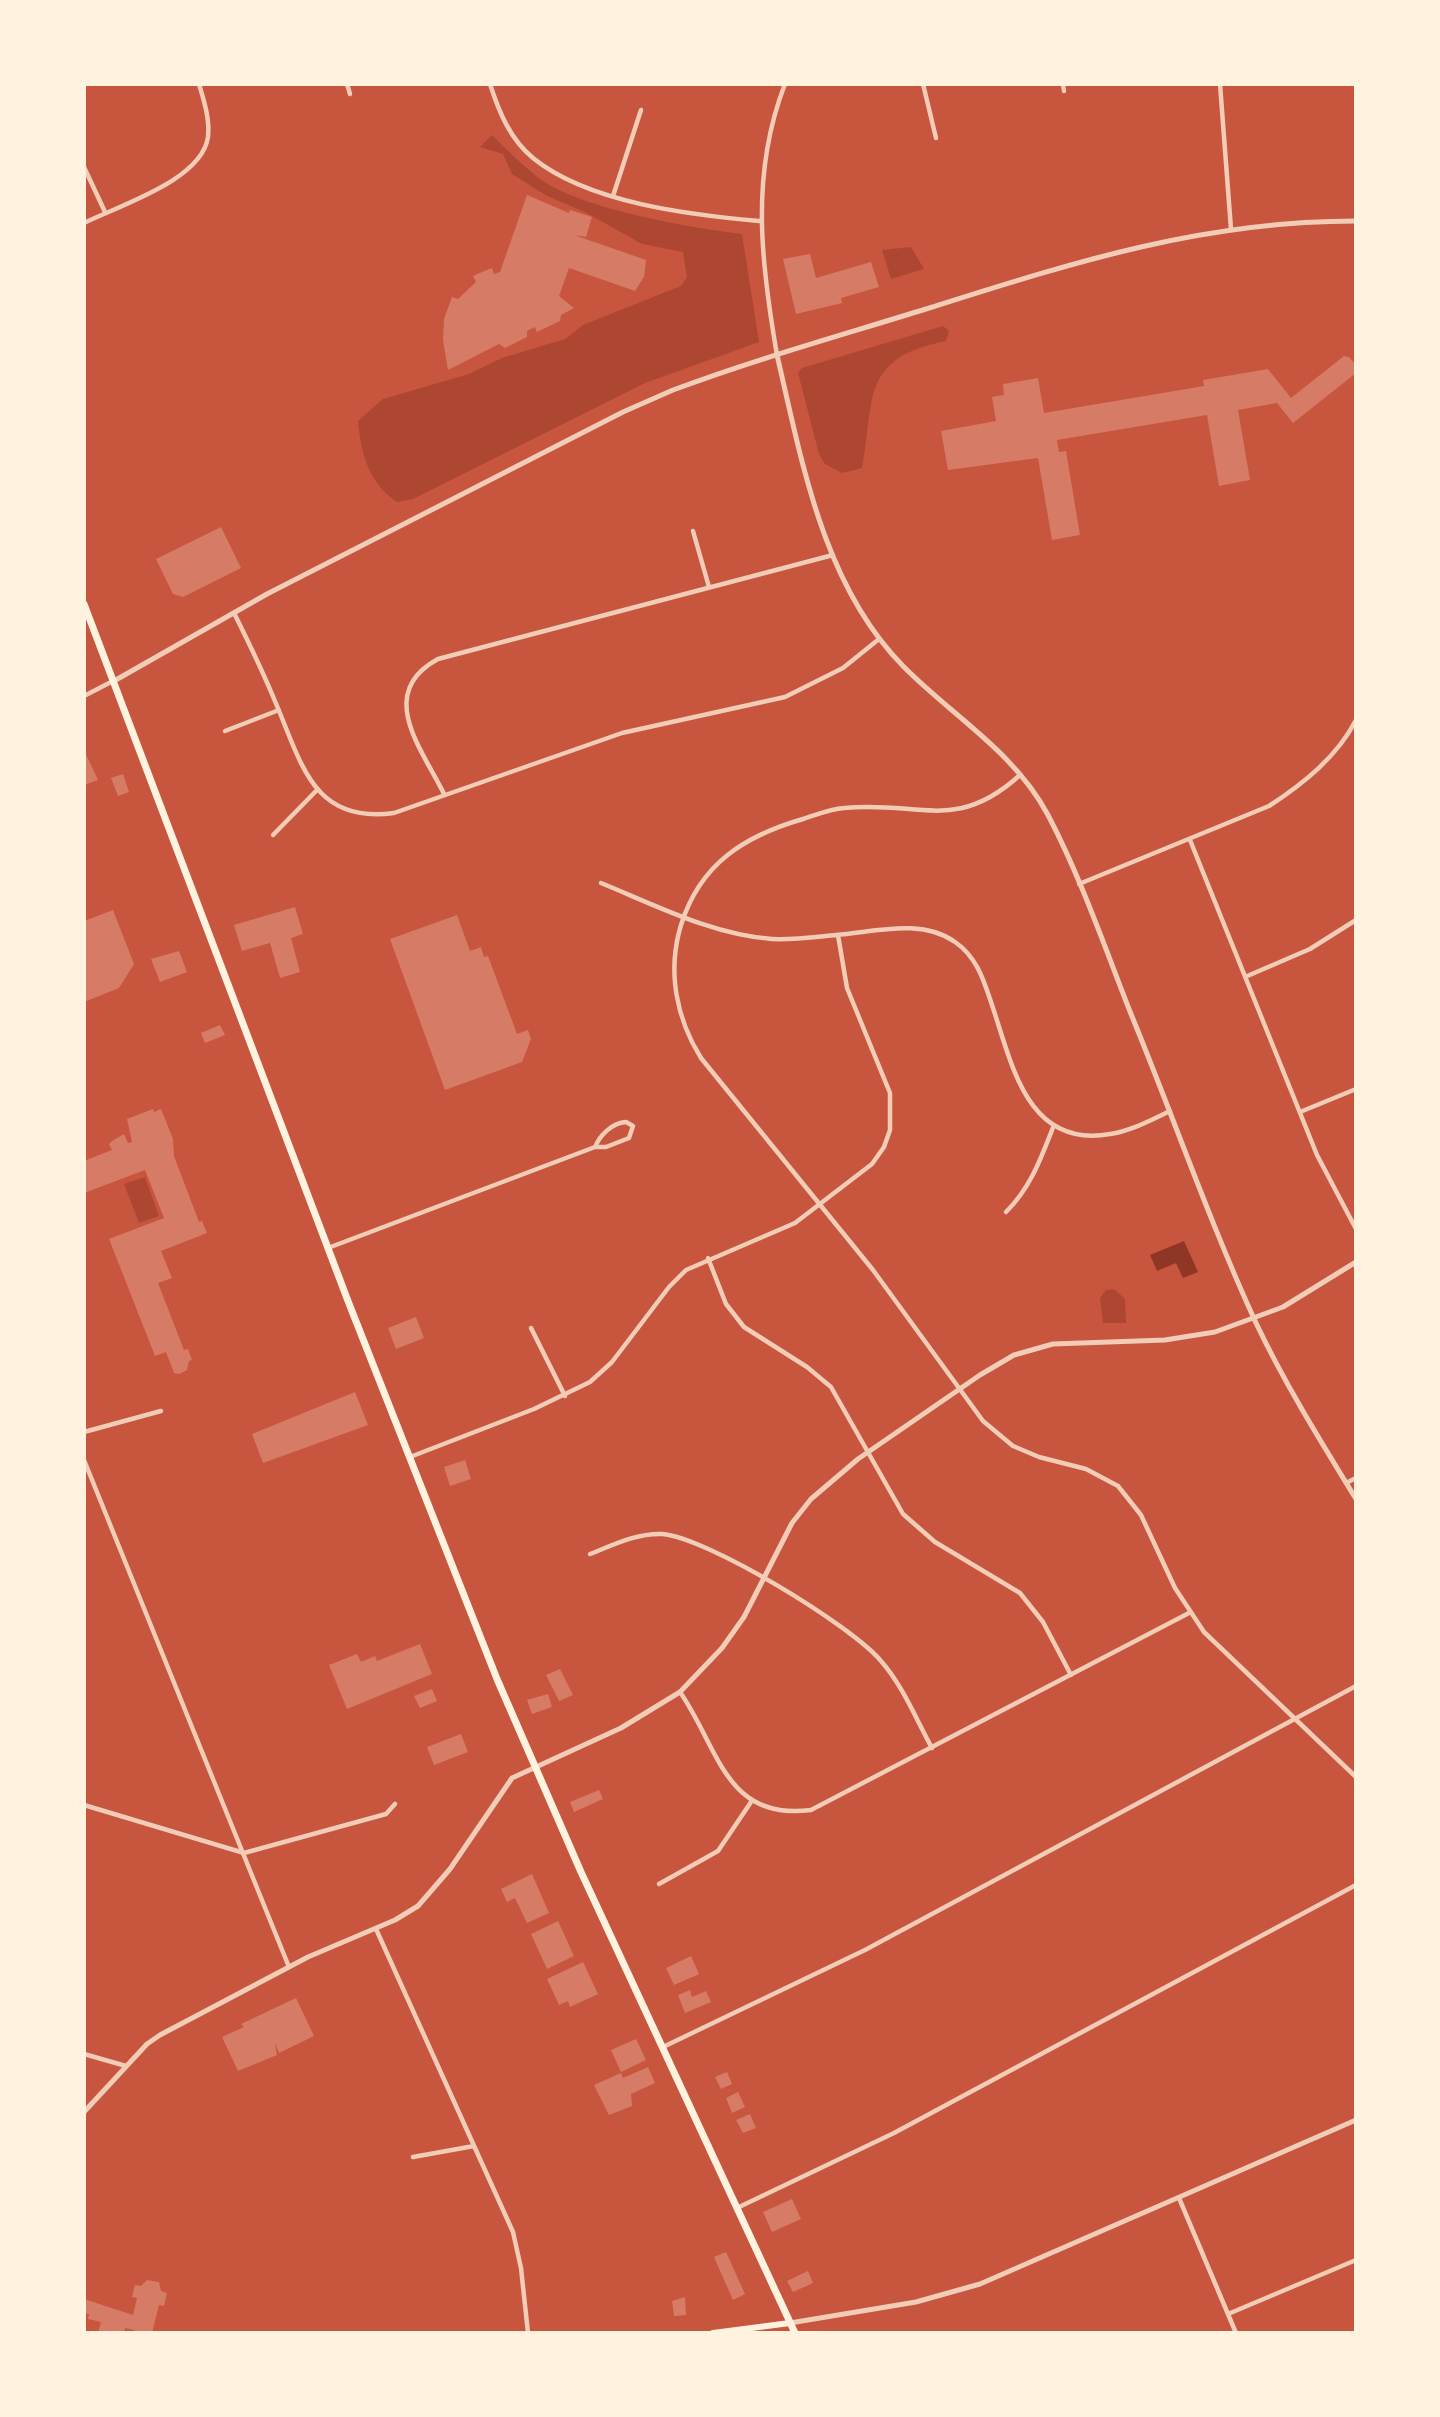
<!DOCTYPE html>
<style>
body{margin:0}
#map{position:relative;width:1440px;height:2417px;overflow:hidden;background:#c8553d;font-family:"DejaVu Sans",sans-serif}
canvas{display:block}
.frame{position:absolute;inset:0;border:86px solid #fff3e0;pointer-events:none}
</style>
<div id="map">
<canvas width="1440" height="2417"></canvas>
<div class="frame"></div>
</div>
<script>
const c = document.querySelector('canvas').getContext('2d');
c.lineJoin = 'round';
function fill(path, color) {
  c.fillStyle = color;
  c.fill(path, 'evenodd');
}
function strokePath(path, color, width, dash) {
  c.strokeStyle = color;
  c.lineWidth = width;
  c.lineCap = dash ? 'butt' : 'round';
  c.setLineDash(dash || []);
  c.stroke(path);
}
fill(new Path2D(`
 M492 135C507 150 523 166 540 179 584 210 688 227 742 234L759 342 645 383 413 499 397 502C369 483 361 454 358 421L383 399 469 374 502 358 565 339 583 325 681 286 687 277 683 252 642 244 585 212 547 196 512 174 503 154 480 147Z
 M911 247 924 269 891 279 882 250Z
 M943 326 949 331 946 341C860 358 875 398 862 468L842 473 825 464 819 454 798 373 802 368Z
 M145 1177 159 1216 139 1223 124 1184Z
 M1114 1289 1125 1299 1126 1323H1103L1100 1298 1106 1290Z`), '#ae4732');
fill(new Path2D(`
 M1184 1241 1198 1272 1183 1278 1176 1263 1157 1271 1150 1255Z`), '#8f3625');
fill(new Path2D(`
 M527 195 569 213 570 210 592 217 586 237 574 235 646 260 644 277 635 291 569 268 559 296 574 308 561 315 560 321 537 332 535 327 527 331V337L505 348 499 344 448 370 443 340 444 319 452 297 458 299 476 282 473 276 482 272 492 268 494 274 500 272Z
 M810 254 816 278 871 262 879 287 841 298 842 303 796 314 783 259Z
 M1344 356 1349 357 1356 365V373L1293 423 1277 403 1238 410 1250 480 1219 486 1207 415 1057 440 1059 452 1066 451 1080 535 1052 540 1038 458 948 470 941 431 996 421 992 397 1004 395 1003 384 1038 378 1044 413 1204 386 1203 380 1268 369 1291 398Z
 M221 527 241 568 183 597 173 594 156 559Z
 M84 750 98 780 84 785Z
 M123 774 129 792 118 796 111 778Z
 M295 907 303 934 291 938 300 972 280 978 270 943 242 951 234 925Z
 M113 910 134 964 119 988 84 1002V921Z
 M457 915 470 951 481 947 484 957 488 956 517 1034 528 1030 531 1039 522 1062 445 1090 390 939Z
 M179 951 187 972 160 982 151 959Z
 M220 1025 225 1035 205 1043 201 1033Z
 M153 1109 154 1112 161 1109 173 1139 174 1156 199 1222 202 1221 207 1233 161 1251 172 1278 158 1283 184 1350 188 1349 192 1360 189 1361 187 1370 179 1374 174 1373 166 1352 155 1356 109 1239 164 1218 145 1170 84 1193V1161L112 1150 109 1144 112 1141 124 1134 128 1143 132 1142 127 1119Z
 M416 1317 424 1338 396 1349 388 1328Z
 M355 1392 368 1425 263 1463 252 1434Z
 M465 1460 471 1479 450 1486 444 1467Z
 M420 1644 432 1674 347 1709 329 1665 357 1654 361 1662 375 1656 377 1661Z
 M560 1669 573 1695 559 1701 546 1675Z
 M432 1689 437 1701 420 1708 414 1696Z
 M548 1694 552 1707 532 1714 527 1700Z
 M461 1734 468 1752 434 1765 427 1747Z
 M599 1790 603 1799 574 1812 570 1802Z
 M532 1874 549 1913 527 1923 515 1898 507 1902 501 1889Z
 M558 1921 574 1956 547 1969 531 1934Z
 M691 1956 699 1974 674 1985 666 1968Z
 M583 1962 598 1994 570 2007 568 2001 559 2005 547 1979Z
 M690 1990 692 1997 706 1991 711 2002 685 2013 678 1995Z
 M296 1998 314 2036 279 2053 275 2043 277 2055 238 2071 222 2037 244 2027 241 2024Z
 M636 2039 646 2060 621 2072 611 2050Z
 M648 2067 655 2083 631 2094 632 2106 609 2115 594 2085 621 2073 623 2078Z
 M727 2072 732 2084 721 2089 715 2077Z
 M738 2092 745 2107 732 2113 726 2098Z
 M750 2114 756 2128 743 2133 736 2120Z
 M792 2199 801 2219 772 2232 763 2212Z
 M726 2252 745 2294 733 2300 714 2257Z
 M808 2271 813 2283 793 2292 787 2281Z
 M147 2280 159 2282 161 2291 167 2293 164 2306 159 2305 152 2333H134V2330L125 2328 124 2333H98L101 2322 88 2319 89 2314 84 2313V2299L133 2315 137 2298 132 2297 135 2285 141 2286Z
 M685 2297 686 2315 674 2316 672 2301Z`), '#d67c66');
strokePath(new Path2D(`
 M347 84 350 94
 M490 84C499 112 510 139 533 158 588 203 691 215 759 221
 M923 84 936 138
 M1063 84 1064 91
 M1220 84 1231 229
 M84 167 105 212
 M613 196 641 110
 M84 223C120 205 202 180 208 137 210 119 204 101 199 84
 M777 355C761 263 750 174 785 84
 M693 531 709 587
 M234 613C249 643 264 674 277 706 302 765 314 824 394 813L622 733 785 697 843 668 879 639
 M84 696 113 681
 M225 731 279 710
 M1020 775C955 834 918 800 844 808 830 809 816 815 803 819 744 836 700 864 681 925 667 971 676 1018 701 1058L873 1270 983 1421 1013 1446 1039 1457 1086 1469 1118 1486 1141 1515 1175 1588 1204 1632 1356 1777
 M444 794C422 749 375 693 438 659L833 555
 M273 835 317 790
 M1190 840 1317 1155 1356 1229
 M601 883C655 905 713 935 772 939 793 940 815 937 836 935 875 932 921 918 955 942 977 957 984 981 992 1005 1012 1064 1027 1149 1110 1134 1131 1131 1151 1120 1170 1111
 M1079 884 1269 806C1303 784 1337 757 1356 720
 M1245 977 1310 949 1356 920
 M1300 1112 1356 1089
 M1006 1212C1031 1187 1041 1158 1054 1125
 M328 1248 595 1147H606L629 1138 633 1126 626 1122C612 1123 600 1135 595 1147
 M708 1258 726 1304 744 1327 807 1367 831 1387 903 1514 935 1542 1020 1593 1043 1622 1071 1675
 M531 1328 565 1396
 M84 1432 161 1411
 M410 1457 534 1409 590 1382 612 1362 669 1287 686 1270 795 1223 872 1164 884 1147 890 1130V1093L847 988 838 935
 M84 1460 289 1967
 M1346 1483 1356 1478
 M590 1554C613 1545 637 1533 662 1534 706 1537 851 1625 881 1661 903 1686 916 1719 932 1748
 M680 1692C719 1748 725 1821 811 1810L1189 1613
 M84 1805 244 1853 386 1814 395 1804
 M659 1884 718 1851 751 1802
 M376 1929 513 2232 521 2268 528 2333
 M663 2047 865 1950 1356 1686
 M84 2054 126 2066
 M413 2157 474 2146
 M1179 2198 1236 2333
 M737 2208 894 2133 1356 1885
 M1228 2314 1356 2260`), '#f1ccb7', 4.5);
strokePath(new Path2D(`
 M777 355C802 462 823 585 903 666 951 715 1015 752 1048 815 1081 878 1105 948 1131 1014 1173 1116 1210 1223 1256 1323 1285 1384 1321 1442 1356 1499
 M114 681 267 594 623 412 673 390C756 359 842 335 926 309 1072 263 1201 221 1356 221
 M84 2112 147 2044 160 2035 308 1957 395 1920 418 1906 450 1869 512 1778 621 1728 680 1692 722 1648 744 1617 792 1523 811 1499 858 1459 980 1375 1014 1355 1053 1344 1165 1340 1215 1332 1283 1307 1356 1262
 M790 2323 916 2302 980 2284 1356 2120`), '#f1ccb7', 5);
strokePath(new Path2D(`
 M713 2333 790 2323`), '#fff3e0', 6);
strokePath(new Path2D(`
 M84 604 348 1301 497 1679 581 1872 795 2333`), '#fff3e0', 7);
</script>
